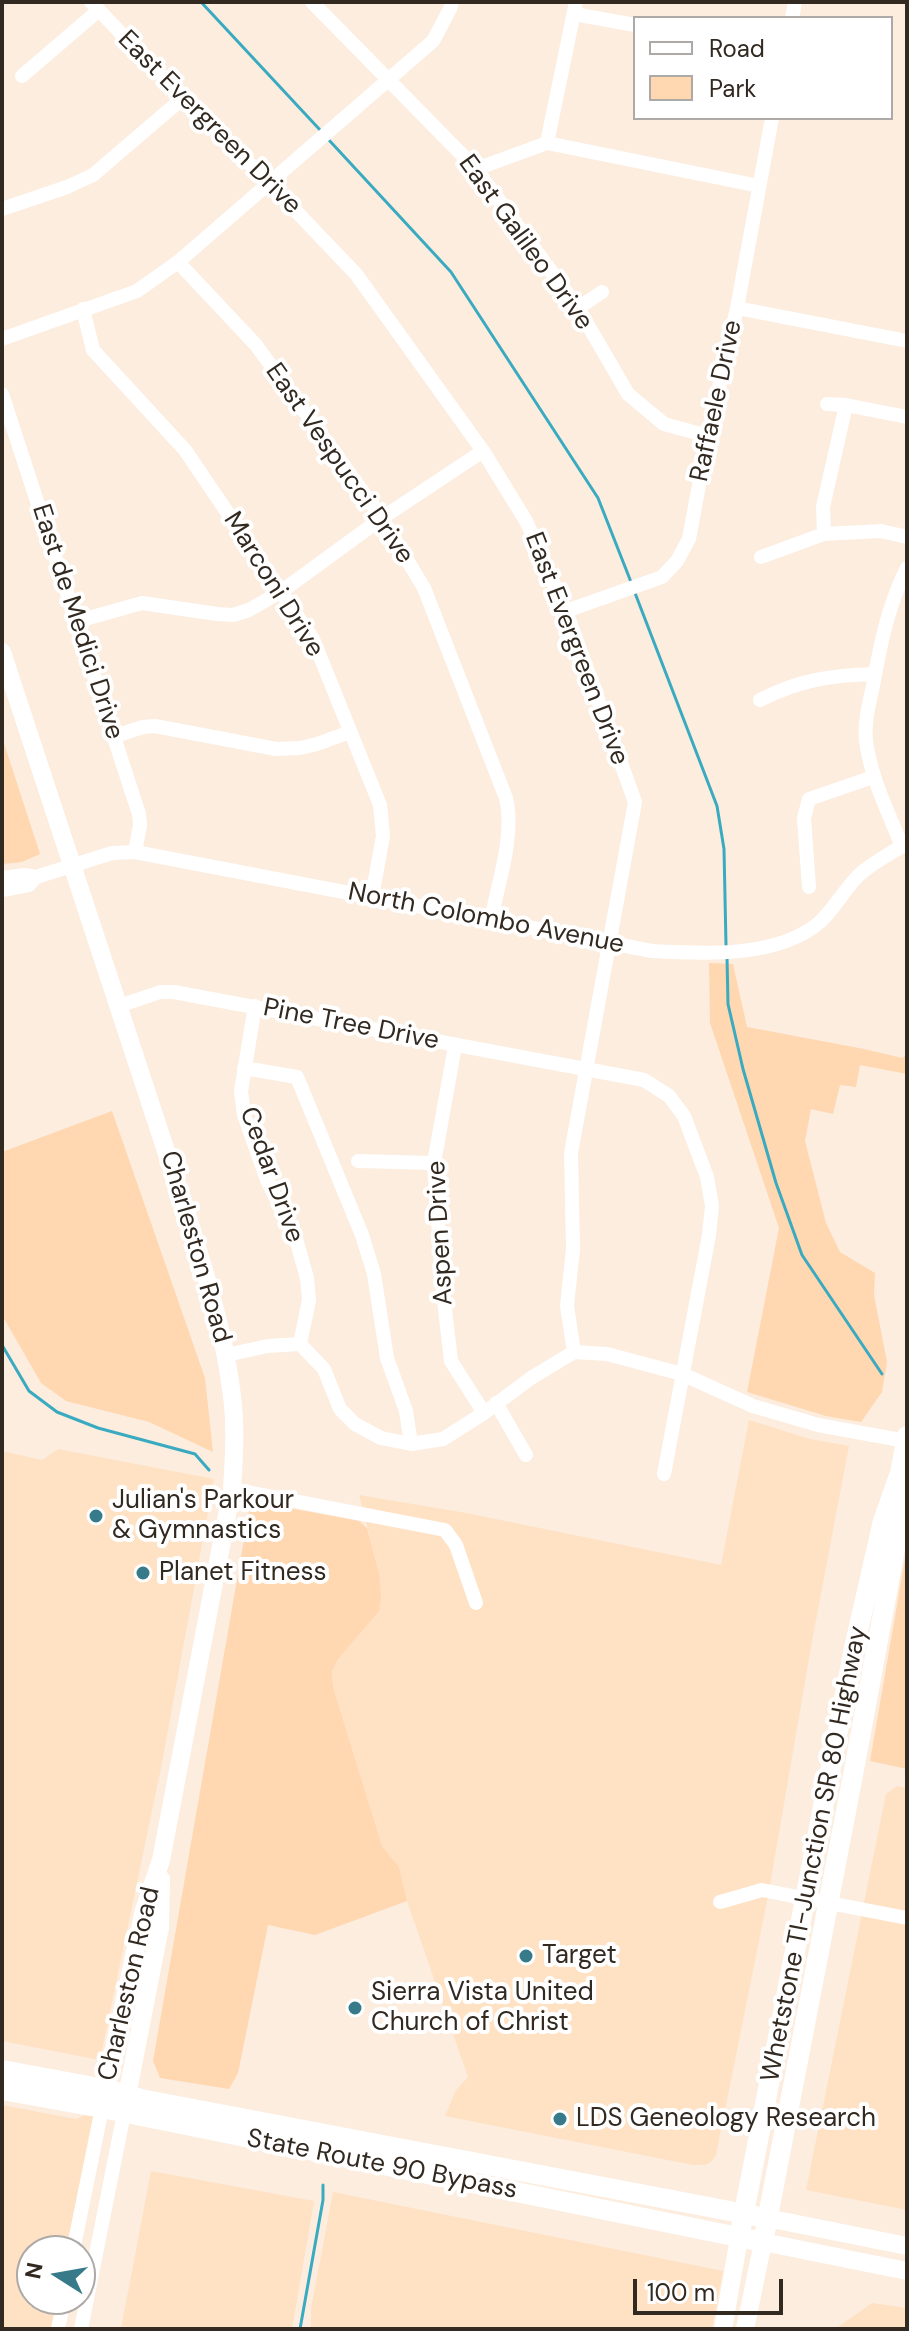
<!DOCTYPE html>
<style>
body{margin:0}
#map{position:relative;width:909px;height:2331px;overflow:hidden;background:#fceddf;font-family:"DM Sans",sans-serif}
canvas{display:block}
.frame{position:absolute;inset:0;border:4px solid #322921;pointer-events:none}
.legend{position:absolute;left:633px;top:16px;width:260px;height:104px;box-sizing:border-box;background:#fff;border:2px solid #ada9a6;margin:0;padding:10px 14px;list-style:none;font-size:24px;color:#322921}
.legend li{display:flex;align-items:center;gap:16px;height:40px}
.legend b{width:40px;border:2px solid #ada9a6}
.north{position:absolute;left:16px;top:2235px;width:80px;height:80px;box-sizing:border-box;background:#fff;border:2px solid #ada9a6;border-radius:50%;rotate:281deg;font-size:22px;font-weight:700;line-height:32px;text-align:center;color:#322921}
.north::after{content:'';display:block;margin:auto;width:28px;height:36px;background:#377b8a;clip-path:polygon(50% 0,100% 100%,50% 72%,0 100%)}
.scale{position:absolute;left:633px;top:2279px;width:150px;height:36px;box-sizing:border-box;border:4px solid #322921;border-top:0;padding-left:10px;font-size:24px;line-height:28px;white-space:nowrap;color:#322921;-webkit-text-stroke:6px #fff;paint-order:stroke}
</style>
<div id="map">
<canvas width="909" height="2331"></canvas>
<div class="frame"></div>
<ul class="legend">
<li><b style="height:10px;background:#fff"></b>Road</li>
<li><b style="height:22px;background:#ffd7b1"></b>Park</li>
</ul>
<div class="north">N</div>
<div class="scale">100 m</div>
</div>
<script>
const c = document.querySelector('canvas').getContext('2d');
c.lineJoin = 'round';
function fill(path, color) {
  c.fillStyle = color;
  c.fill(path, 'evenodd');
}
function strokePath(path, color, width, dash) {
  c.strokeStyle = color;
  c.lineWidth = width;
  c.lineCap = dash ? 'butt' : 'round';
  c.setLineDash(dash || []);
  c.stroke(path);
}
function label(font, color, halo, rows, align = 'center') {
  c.font = font + ' "DM Sans",sans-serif';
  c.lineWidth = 8;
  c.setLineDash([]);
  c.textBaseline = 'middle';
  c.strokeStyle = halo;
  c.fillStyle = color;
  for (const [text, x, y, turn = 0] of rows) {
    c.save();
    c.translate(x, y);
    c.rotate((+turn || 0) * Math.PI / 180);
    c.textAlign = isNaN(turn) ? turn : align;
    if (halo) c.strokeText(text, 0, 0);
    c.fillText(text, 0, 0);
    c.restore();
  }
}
fill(new Path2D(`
 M749 1420 810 1439 849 1446 812 1641 769 1891 716 2155 711 2162 705 2165H693L445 2116 456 2090 468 2077 407 1901 399 1867 382 1846 333 1687 332 1672 379 1573 359 1495 466 1513 721 1565Z
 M58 1449 214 1479 162 1763 100 2060 2 2041V1451L42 1460Z
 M897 1786 907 1788V2210L806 2190 886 1794Z
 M2 2105 76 2119 102 2108 73 2251H32V2299H64L58 2329H2Z
 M151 2171 314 2201 292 2329H121Z
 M333 2192 723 2271 712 2329H311V2309Z
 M872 2303 907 2308V2329H835Z`), '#ffe1c4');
fill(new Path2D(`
 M2 737 40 854 22 862 3 864Z
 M709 963 733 964 747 1027 864 1049 902 1058 907 1055V1074L860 1065 856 1087 840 1085 833 1114 811 1109 805 1141 826 1223 840 1252 875 1273 874 1295 887 1362 882 1392 861 1422 826 1416 747 1392 779 1228 710 1023Z
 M112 1111 205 1378 213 1452 149 1422 66 1401 41 1383 2 1315V1152Z
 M262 1503 359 1521 367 1528 379 1573 381 1595 379 1611 338 1659 332 1672 333 1687 382 1846 399 1867 407 1901 315 1935 268 1925 238 2073 229 2089 160 2078 153 2061 249 1511 257 1506 261 1507Z
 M907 1547V1769L870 1761Z`), '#ffd7b1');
strokePath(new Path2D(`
 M201 2 321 131
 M328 139 451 272 598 498 631 582
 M635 593 717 806 724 849 726 945
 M727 957 728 1004 743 1069 776 1183 802 1255 882 1374
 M2 1345 29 1391 57 1412 98 1428 195 1454 209 1470
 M300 2329 323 2200V2185`), '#3aaac0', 3);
strokePath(new Path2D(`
 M91 2 183 98 270 184 356 274 483 451 526 521 566 611 635 802 571 1153 573 1249 567 1306 574 1352
 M312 2 476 169 578 308 628 394 664 424 708 436
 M574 14 635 25
 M792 18 795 2
 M22 76 99 10
 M547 143 576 2
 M476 169 547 143 759 186
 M2 209 67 187 93 175 183 98
 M178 262 256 345 382 518 424 588 506 798C515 835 498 883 491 920
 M578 308 602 292
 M737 308 907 341
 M83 309 93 350 185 450 313 639 380 805 383 836 372 897
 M2 339 137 291 178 262 433 41 450 9 452 2
 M2 394 139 814 140 825 135 852
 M827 404 846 405
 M824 534 823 507 846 405 907 417
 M761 557 824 534 881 531 907 537
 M566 611 662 577 677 561 689 539 708 436 737 308 772 118
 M78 621 142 603 217 614 233 615 249 610 282 591 382 518 483 451
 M760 700C799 680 832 675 875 674
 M115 736 143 727 155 726 276 749 300 748 317 744 350 732
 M902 846C888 812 871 778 866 741 864 723 869 704 873 686 880 646 888 605 907 568
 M2 878 25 875 36 877
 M809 887 804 818 809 799 873 777
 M2 890 29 885 36 877 112 853 135 852 652 951C704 954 778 958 820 922 835 908 845 888 860 874 872 863 888 855 902 846H907
 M119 1006 160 992H174L644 1080 669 1096 684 1116 707 1177 712 1206 709 1235 664 1474
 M255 1006 241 1091 244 1115 267 1180 296 1239 307 1278 309 1300 300 1344
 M455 1046 434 1163 443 1292 451 1361 484 1413
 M244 1068 297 1077 362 1235 374 1274 387 1358 406 1411 411 1444
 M358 1161 434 1163
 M226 1355 268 1346 300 1344 324 1369 340 1409 355 1424 381 1438 411 1444 443 1439 484 1413 531 1378 574 1352 607 1354 682 1374 753 1406 818 1425 906 1441
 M496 1403 526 1455
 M232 1489 445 1530 456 1545 476 1603
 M720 1902 762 1890 907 1918
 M73 2251 102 2108
 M58 2329 64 2299
 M81 2329 124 2113`), '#fff', 14);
strokePath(new Path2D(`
 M2 652 189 1221C207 1279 225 1336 232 1396 236 1427 234 1458 232 1489L161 1860 144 1910 103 2101
 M125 2106 160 1927 161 1879
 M767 2218 907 2246
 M723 2329 739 2238
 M745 2329 763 2242 907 2271`), '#fff', 18);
strokePath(new Path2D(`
 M2 2070 105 2089 141 2099 756 2216
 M2 2090 102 2108 763 2242 853 1775 899 1527 900 1473
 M739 2238 854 1648 883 1521 900 1473 907 1436`), '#fff', 20);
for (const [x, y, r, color] of [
 [96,1516,8,"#377b8a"],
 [143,1573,8,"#377b8a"],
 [526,1956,8,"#377b8a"],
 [355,2008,8,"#377b8a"],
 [560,2119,8,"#377b8a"]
]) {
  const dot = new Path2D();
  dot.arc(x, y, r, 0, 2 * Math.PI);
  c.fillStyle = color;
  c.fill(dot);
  strokePath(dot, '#fff', 3);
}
label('26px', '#322921', '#fff', [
 ["East Evergreen Drive",209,123,45],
 ["East Galileo Drive",525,243,54],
 ["Raffaele Drive",717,401,-78],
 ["East Vespucci Drive",339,464,55],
 ["Marconi Drive",273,585,58],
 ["East de Medici Drive",77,622,72],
 ["East Evergreen Drive",576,649,69],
 ["North Colombo Avenue",486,919,11],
 ["Pine Tree Drive",351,1025,11],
 ["Cedar Drive",271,1175,70],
 ["Aspen Drive",441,1233,-93],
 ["Charleston Road",195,1247,74],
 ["Whetstone TI-Junction SR 80 Highway",815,1854,-79],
 ["Charleston Road",130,1984,-77],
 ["State Route 90 Bypass",382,2165,11]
]);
label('26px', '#322921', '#fff', [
 ["Julian's Parkour",112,1501],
 ["& Gymnastics",112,1531],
 ["Planet Fitness",159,1573],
 ["Target",542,1956],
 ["Sierra Vista United",371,1993],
 ["Church of Christ",371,2023],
 ["LDS Geneology Research",576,2119]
], 'left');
</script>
